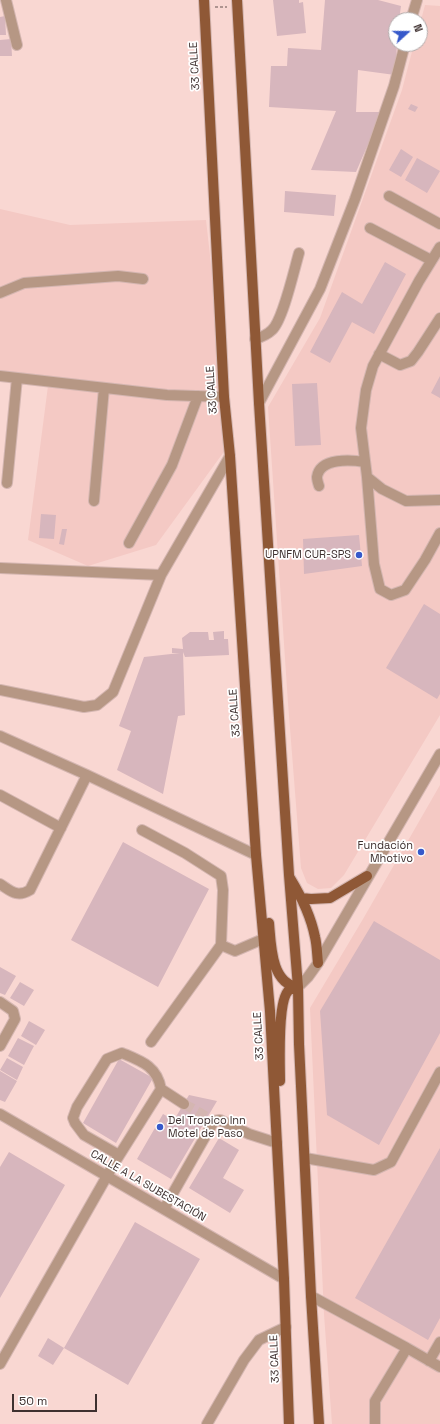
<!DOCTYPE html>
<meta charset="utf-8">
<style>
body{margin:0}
#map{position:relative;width:440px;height:1424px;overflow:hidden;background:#f9d7d2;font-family:"Space Grotesk",sans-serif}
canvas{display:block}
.north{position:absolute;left:388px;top:12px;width:40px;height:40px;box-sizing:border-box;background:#fff;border:1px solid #b2acac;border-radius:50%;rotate:69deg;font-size:11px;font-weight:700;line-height:16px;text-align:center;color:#3e302f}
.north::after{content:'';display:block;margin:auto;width:14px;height:18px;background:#3659ca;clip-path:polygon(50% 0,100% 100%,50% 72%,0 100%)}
.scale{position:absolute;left:12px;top:1394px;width:85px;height:18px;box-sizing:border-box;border:2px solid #3e302f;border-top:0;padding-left:5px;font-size:12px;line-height:14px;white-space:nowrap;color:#3e302f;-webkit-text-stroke:3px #fff;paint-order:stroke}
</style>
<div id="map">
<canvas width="440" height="1424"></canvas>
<div class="north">N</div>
<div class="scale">50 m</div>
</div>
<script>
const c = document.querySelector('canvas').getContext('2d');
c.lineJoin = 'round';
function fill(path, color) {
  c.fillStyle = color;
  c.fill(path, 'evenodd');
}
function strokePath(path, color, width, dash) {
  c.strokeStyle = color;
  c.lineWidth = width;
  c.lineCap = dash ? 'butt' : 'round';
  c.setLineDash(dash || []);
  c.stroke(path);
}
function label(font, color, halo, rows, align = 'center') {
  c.font = font + ' "Space Grotesk",sans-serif';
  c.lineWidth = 3.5;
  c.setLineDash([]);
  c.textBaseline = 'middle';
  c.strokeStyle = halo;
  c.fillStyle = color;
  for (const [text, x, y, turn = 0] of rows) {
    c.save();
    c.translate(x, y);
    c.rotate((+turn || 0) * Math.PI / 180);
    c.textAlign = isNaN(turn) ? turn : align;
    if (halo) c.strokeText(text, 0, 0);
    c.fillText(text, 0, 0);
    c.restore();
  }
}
fill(new Path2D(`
 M425 5 440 6V715L344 875 331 888 318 889 307 883 301 868 288 703 268 407 320 318 402 90 414 44H420V24Z
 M0 209 70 225 206 220 231 442 156 545 88 566 28 540 48 386 0 380Z
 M440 785V1424H332L324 1314 310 1008 363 919Z`), '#f4c9c4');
fill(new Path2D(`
 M273 0H299V3L303 2 306 33 277 36Z
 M325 0H378L401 6 399 20H396V44H397L395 75 358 70 356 112H382L356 172 311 170 336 111 269 107 271 66H287L288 48 321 50Z
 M5 16 6 35H0V17Z
 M11 39 12 56H0V40Z
 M411 104 418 107 415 112 408 109Z
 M401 149 413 157 401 177 389 170Z
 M417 158 440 171 427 193 405 180Z
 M285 191 336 195 334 216 284 212Z
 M385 262 406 274 374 334 352 322 330 363 310 352 342 292 362 304Z
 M440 376V398L431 393Z
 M317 383 321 445 295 446 292 384Z
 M41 514 56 515 54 539 39 538Z
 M62 529H67L64 545 59 544Z
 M359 535 362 566 304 574 303 539Z
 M424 604 440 614V694L437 699 386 668Z
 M224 631V639H228L229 655 185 657 183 652 185 715 178 716 163 794 117 770 131 731 119 726 144 657 180 653H172V648L183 649 182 638 190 632H208L209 640H214L213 632Z
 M123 842 209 889 158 987 71 940Z
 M374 921 440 960V1033L379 1145 327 1115 320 1011Z
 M0 967 16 976 5 995 0 993Z
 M20 982 34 990 24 1006 10 998Z
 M29 1021 45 1030 36 1045 21 1036Z
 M18 1038 34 1046 24 1065 8 1056Z
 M7 1058 23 1067 17 1080 0 1070Z
 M119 1059 153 1078 116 1143 83 1123Z
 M0 1071 17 1081 5 1102 0 1100Z
 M189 1095 217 1101 171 1179 137 1159 163 1114 174 1120Z
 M219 1138 239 1150 223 1178 244 1190 230 1213 189 1188Z
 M440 1148V1318L428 1340 355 1298Z
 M9 1152 65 1185 0 1298V1167Z
 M135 1222 200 1259 128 1385 64 1348Z
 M48 1338 64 1348 53 1365 38 1356Z`), '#d7b6bd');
strokePath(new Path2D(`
 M184 1104 207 1117`), '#d4b6b1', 10, [10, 5]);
const minor = new Path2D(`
 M6 0 17 45
 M411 20 417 0
 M389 196 440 224
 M370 228 431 260
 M440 247 419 281 373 366 366 390 361 428 367 477 382 489 406 501 440 500
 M0 293 24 283 118 276 143 279
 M255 339C262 337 267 335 272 330 283 320 294 270 299 253
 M379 354 400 365 411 361 418 352 440 318
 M0 376 167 395 224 397
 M259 403 320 289 355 199 394 86 405 44
 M367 477 374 564 380 589 391 595 405 590 425 560 440 533
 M7 483 17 378
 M319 486C318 483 317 479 317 477 320 457 352 460 365 462
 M94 501 104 388
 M129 543 172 465 198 396
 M0 568 161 575
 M0 690 84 707 97 705 113 692 161 575 230 456
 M0 736 87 775 256 855
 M0 795 61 828
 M142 830 185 853 221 876 223 890 221 945 235 951 270 936
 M0 884C11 891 17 898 30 890L87 775
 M298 987 308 977 318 963 440 754
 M0 1002 13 1011 15 1019 0 1046
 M151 1042 221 945
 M161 1089 184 1104
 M0 1114 284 1279
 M305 1158 374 1170 391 1162 440 1072
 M164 1209 214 1121 220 1120 249 1134 277 1143
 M311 1296 407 1348 440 1367
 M429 1361 440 1342
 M0 1364 115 1162 161 1089C157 1066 141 1061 122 1053L107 1059 77 1107 73 1118 75 1123 84 1135 119 1155
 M207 1424 244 1360 259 1340 286 1327
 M375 1424V1401L407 1348`);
const major = new Path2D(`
 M204 0 224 397 230 456 256 855 270 1011 284 1279 289 1424
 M237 0 259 403 289 875 298 987 299 1044 311 1296 319 1424
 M290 878C301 896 311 917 315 937 317 945 317 954 318 963
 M301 898 311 899 330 898 367 876
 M269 923C271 945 271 984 298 987
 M280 1081C280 1065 277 1000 289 990 292 989 296 988 298 987`);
strokePath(minor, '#d4b6b1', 12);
strokePath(major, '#d4b6b1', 12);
strokePath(new Path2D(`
 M215 7H227`), '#ae9490', 2, [3, 2]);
strokePath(minor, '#b69784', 10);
strokePath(major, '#8f5836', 10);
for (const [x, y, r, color] of [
 [359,555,4,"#3659ca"],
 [421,852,4,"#3659ca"],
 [160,1127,4,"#3659ca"]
]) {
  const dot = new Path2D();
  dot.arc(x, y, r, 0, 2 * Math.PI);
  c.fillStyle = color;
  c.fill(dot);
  strokePath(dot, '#fff', 1.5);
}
label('11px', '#3e302f', '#fff', [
 ["33 CALLE",195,66,-93],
 ["33 CALLE",212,390,-94],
 ["33 CALLE",235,713,-94],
 ["33 CALLE",259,1036,-93],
 ["CALLE A LA SUBESTACIÓN",148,1186,30],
 ["33 CALLE",275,1359,-92]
]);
label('11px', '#3e302f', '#fff', [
 ["UPNFM CUR-SPS",351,555],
 ["Fundación",413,846],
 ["Mhotivo",413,859],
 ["Del Tropico Inn",168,1121,"left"],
 ["Motel de Paso",168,1134,"left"]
], 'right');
</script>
